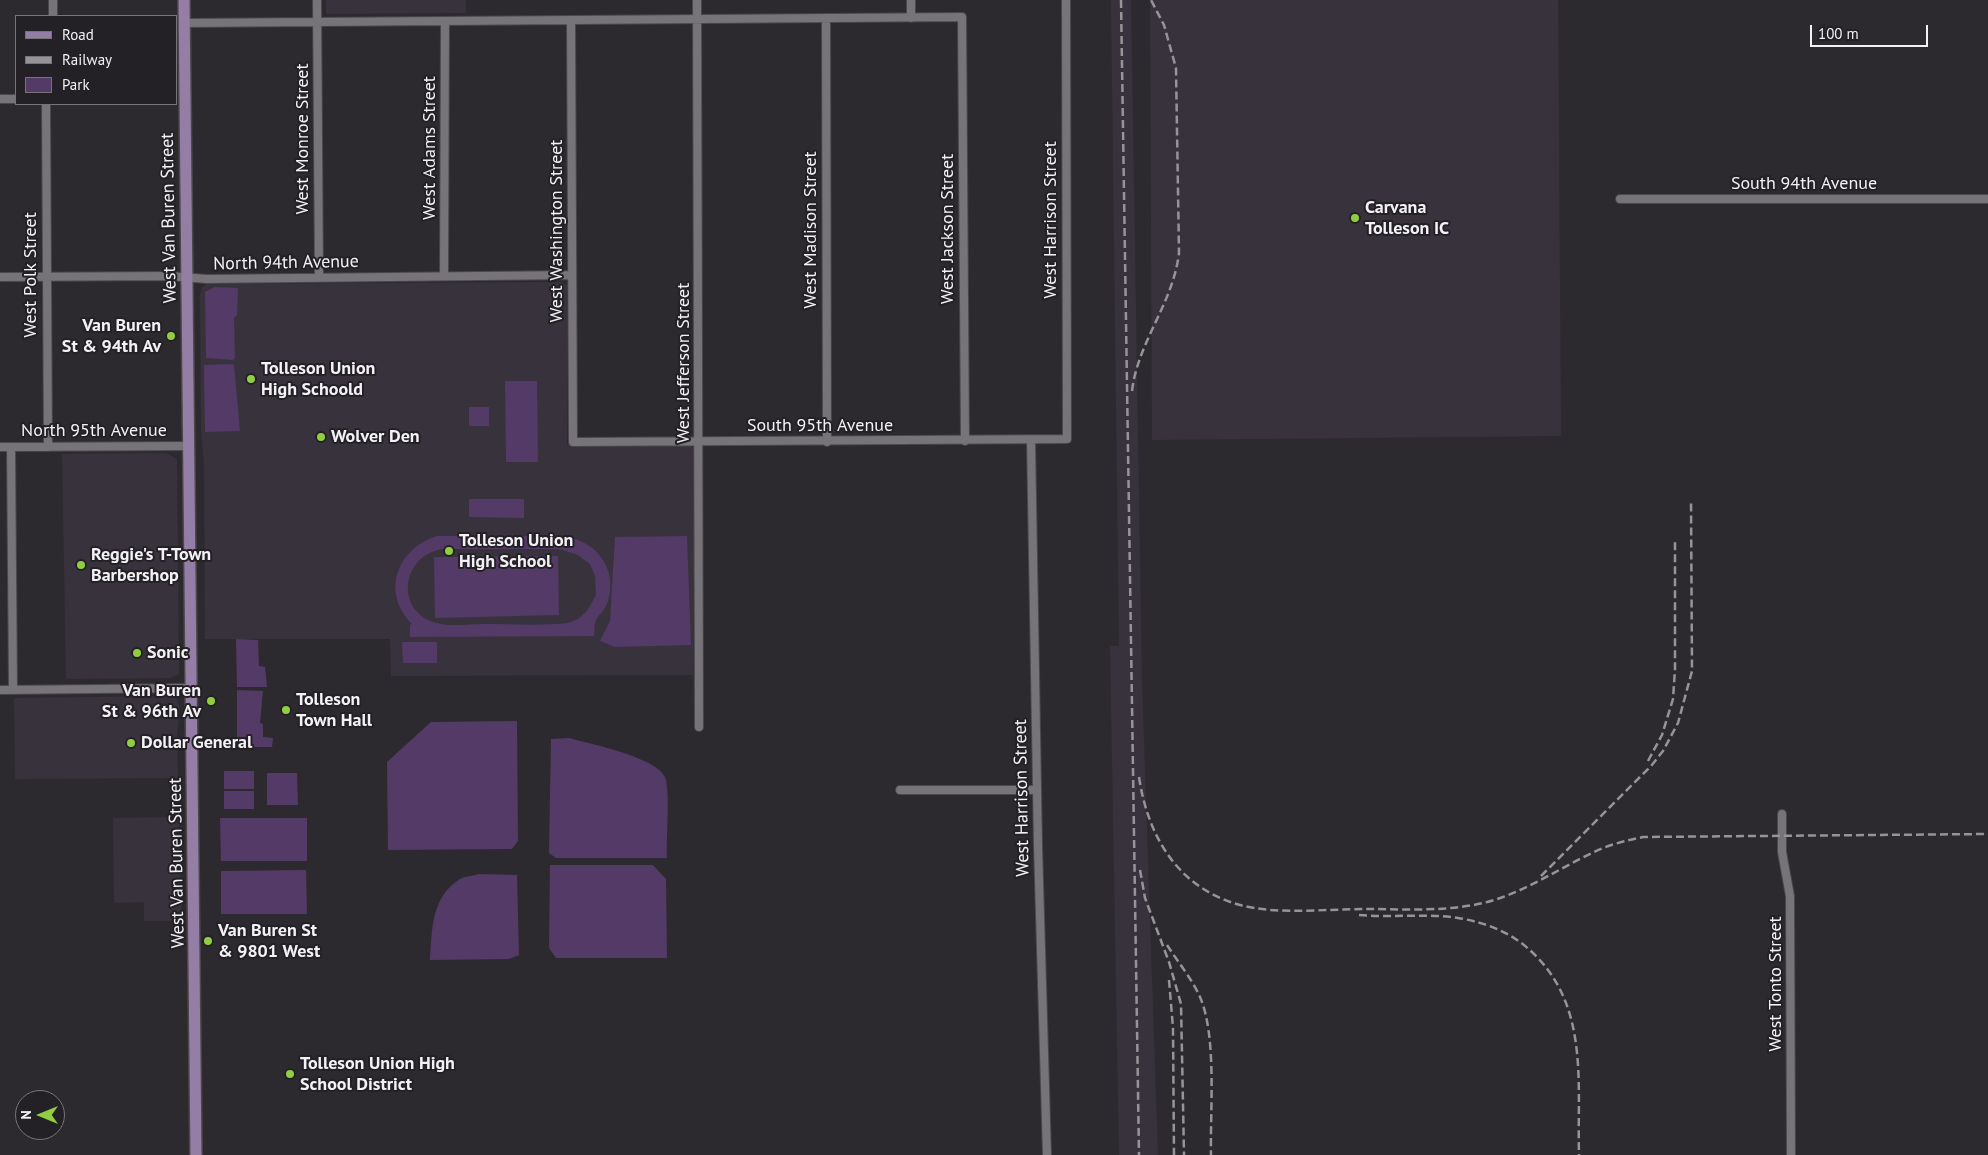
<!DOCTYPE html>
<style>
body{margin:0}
#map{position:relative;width:1988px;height:1155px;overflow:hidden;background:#2d2a2f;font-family:"PT Sans",sans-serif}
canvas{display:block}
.legend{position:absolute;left:15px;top:15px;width:162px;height:90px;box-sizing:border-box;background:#232125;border:1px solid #767478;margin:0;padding:6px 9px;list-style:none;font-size:15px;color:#f3f1f5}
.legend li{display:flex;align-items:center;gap:10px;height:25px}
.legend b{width:25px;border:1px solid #767478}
.north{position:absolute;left:15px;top:1090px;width:50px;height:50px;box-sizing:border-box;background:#232125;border:1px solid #767478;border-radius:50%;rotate:270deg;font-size:14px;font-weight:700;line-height:20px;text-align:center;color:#f3f1f5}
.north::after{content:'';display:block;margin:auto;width:18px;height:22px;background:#90cd41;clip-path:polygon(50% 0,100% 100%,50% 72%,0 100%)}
.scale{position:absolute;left:1810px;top:25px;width:118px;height:22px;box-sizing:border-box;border:2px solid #f3f1f5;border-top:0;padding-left:6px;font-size:15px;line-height:18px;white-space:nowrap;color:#f3f1f5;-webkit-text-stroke:4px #232125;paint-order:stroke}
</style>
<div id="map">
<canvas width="1988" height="1155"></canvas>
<ul class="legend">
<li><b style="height:6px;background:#947ea5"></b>Road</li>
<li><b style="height:6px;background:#979499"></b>Railway</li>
<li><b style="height:14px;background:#543a67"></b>Park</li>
</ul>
<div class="north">N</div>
<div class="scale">100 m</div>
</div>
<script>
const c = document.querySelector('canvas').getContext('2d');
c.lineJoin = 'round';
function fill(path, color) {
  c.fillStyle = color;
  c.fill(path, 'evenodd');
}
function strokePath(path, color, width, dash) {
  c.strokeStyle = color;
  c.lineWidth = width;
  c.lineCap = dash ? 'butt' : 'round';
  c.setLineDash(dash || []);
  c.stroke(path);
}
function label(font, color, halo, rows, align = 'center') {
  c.font = font + ' "PT Sans",sans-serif';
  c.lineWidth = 4;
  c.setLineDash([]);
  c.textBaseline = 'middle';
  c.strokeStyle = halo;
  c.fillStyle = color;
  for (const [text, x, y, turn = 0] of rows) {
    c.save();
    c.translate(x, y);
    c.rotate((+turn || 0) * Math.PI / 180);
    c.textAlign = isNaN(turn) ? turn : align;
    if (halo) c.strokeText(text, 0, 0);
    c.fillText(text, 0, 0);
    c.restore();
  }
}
fill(new Path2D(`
 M326 0H466V13L326 14Z
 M1111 0H1131L1142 683 1158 1155H1119L1110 646H1119Z
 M1150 0H1558L1561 436 1152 440Z
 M560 282 567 285V445H687L695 449 693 675 391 676 390 639H205L204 463 201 431 200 295 202 287 207 284Z
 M166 453 177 459 179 674 170 678 66 679 62 454Z
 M170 696 176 698 180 707 177 734 178 778 15 779 14 698Z
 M179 817 182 921H144V902L114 903 113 818Z`), '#38323c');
fill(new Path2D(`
 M215 287 238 288 237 315 234 318 235 358 233 360 206 358 205 292Z
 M232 364 234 365 240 431 205 432 204 365Z
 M505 381H537L538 462H506Z
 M469 407H489V426H469Z
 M469 499H524V518L469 517Z
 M437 536H562C596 540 618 568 608 601 606 610 596 616 595 624 594 627 595 633 594 636L410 637V625L412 624C381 593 396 549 437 536ZM443 549H560L578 555 590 564 595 576 596 595 587 611 578 619 568 623C540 626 511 624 483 624 468 624 451 627 437 623 395 613 400 555 443 549Z
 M687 536 691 645 615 647 600 641 610 621 615 537Z
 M558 556 559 615 435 618 434 557Z
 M236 639 258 640 259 666 265 667 267 687H237Z
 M402 642H437V663H403Z
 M237 690 263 691 260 723 263 724V737L273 738 272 747H252V737H237Z
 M517 721 518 841 512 849 388 850 387 762 431 722Z
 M569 738C590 744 662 758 666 780 670 802 666 835 667 858H556L549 853 551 739Z
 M224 771H254V789H224Z
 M267 773H297L298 805H267Z
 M224 791H254V809H224Z
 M220 818H307V861H221Z
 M550 865H653L666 879 667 958H556L549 948Z
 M306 870 307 914H221V871Z
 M479 874 517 875 519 955 509 959 430 960C432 930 431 897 460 879 465 876 473 876 479 874Z`), '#543a67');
const street = new Path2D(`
 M317 0 319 277
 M697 0 699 727
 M911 0V18
 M53 16V0
 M826 18 827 442
 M571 20 573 442 1067 439 1066 0
 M184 23 962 17 965 441
 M0 99H16
 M46 104 48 447
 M1620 199H1988
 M444 276 445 21
 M0 277 169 276 207 279 572 275
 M1031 440 1038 846 1047 1155
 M0 447 188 446
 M11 447 13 689
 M0 690 192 688
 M900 790H1037
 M1782 814V852L1790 896 1791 1155`);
const primary = new Path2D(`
 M184 0C189 385 194 770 196 1155`);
strokePath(street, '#4a484c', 10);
strokePath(primary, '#4a484c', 14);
strokePath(street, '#777479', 8);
strokePath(primary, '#947ea5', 11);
strokePath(new Path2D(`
 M1121 0 1139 1155
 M1132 391C1138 341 1173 304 1179 253L1176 68 1164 25 1151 0
 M1648 761 1662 735 1673 699 1675 669V539
 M1139 777C1148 837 1178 888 1240 905 1277 915 1327 909 1365 909 1404 909 1445 912 1483 903 1526 893 1563 865 1603 848 1616 843 1629 840 1643 837L1988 834
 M1140 870 1145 898 1169 962 1181 1004 1184 1155
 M1541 876 1651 766 1663 751 1678 723 1692 671 1691 500
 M1359 915C1392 918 1425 913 1458 918 1489 923 1515 934 1537 957 1589 1011 1577 1086 1579 1155
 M1167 945C1178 962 1192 979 1200 997 1217 1036 1210 1111 1211 1155
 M1169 980 1173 1028 1174 1155`), '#979499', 2.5, [8, 4]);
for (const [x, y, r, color] of [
 [1355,218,5,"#90cd41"],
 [171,336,5,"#90cd41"],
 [251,379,5,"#90cd41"],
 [321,437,5,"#90cd41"],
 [449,551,5,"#90cd41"],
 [81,565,5,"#90cd41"],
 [137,653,5,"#90cd41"],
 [211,701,5,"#90cd41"],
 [286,710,5,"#90cd41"],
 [131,743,5,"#90cd41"],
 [208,941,5,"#90cd41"],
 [290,1074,5,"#90cd41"]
]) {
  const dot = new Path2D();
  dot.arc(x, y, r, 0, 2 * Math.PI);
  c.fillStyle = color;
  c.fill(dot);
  strokePath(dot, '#232125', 2);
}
label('18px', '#f3f1f5', '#232125', [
 ["West Monroe Street",303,139,-90],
 ["West Adams Street",430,148,-90],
 ["South 94th Avenue",1804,184],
 ["West Van Buren Street",169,218,-91],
 ["West Harrison Street",1051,220,-90],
 ["West Jackson Street",948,229,-90],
 ["West Madison Street",811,230,-90],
 ["West Washington Street",557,231,-90],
 ["North 94th Avenue",286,263,-1],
 ["West Polk Street",31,275,-90],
 ["West Jefferson Street",684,363,-90],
 ["South 95th Avenue",820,426],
 ["North 95th Avenue",94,431],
 ["West Harrison Street",1022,798,-91],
 ["West Van Buren Street",177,863,-91],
 ["West Tonto Street",1776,984,-90]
]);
label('bold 18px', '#f3f1f5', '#232125', [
 ["Carvana",1365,208],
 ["Tolleson IC",1365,229],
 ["Van Buren",161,326,"right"],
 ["St & 94th Av",161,347,"right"],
 ["Tolleson Union",261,369],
 ["High Schoold",261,390],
 ["Wolver Den",331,437],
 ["Tolleson Union",459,541],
 ["High School",459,562],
 ["Reggie's T-Town",91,555],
 ["Barbershop",91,576],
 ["Sonic",147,653],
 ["Van Buren",201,691,"right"],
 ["St & 96th Av",201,712,"right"],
 ["Tolleson",296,700],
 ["Town Hall",296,721],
 ["Dollar General",141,743],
 ["Van Buren St",218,931],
 ["& 9801 West",218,952],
 ["Tolleson Union High",300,1064],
 ["School District",300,1085]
], 'left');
</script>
